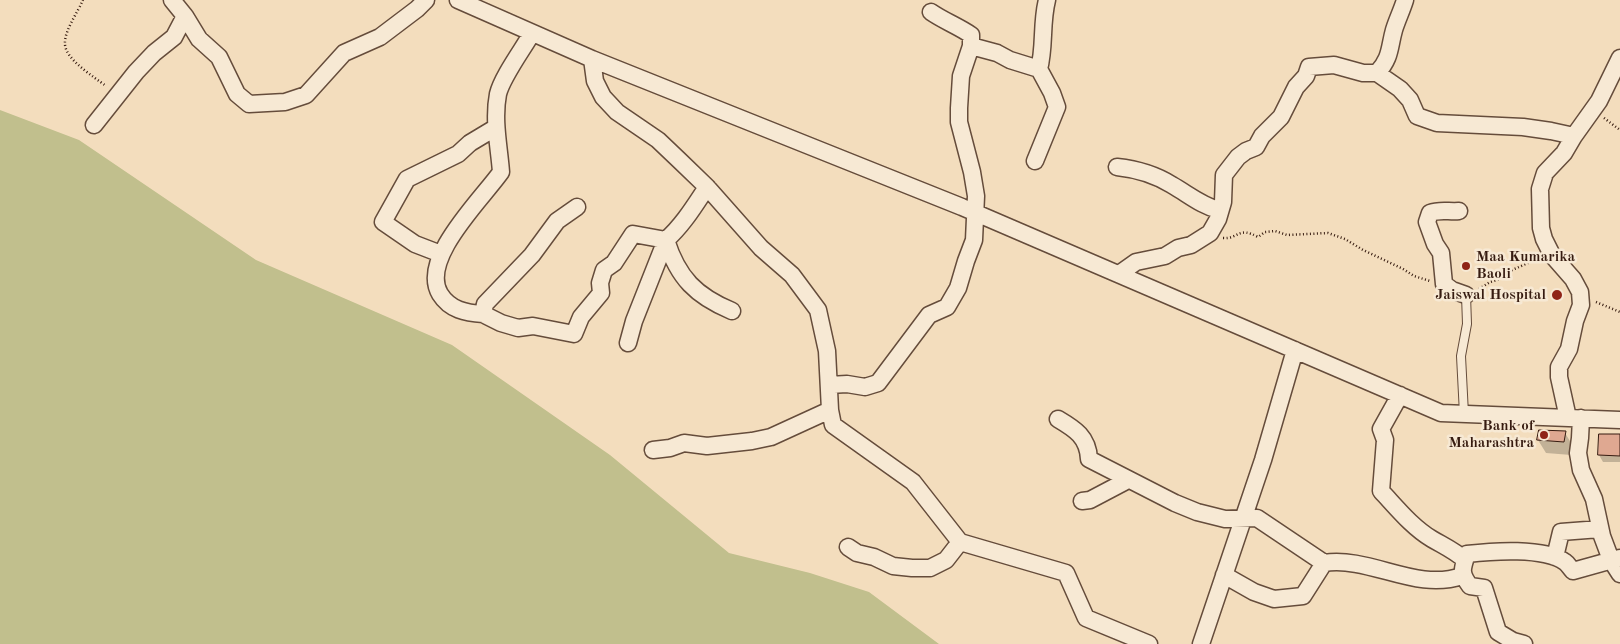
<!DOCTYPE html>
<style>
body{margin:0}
canvas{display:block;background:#f3ddbd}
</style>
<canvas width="1620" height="644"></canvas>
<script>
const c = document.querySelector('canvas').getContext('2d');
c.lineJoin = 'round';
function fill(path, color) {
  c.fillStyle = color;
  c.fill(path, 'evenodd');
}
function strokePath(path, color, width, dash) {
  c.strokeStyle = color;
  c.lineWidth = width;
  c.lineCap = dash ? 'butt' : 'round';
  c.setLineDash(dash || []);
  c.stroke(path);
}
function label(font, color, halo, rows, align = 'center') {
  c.font = font + ' "Old Standard TT",serif';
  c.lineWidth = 5;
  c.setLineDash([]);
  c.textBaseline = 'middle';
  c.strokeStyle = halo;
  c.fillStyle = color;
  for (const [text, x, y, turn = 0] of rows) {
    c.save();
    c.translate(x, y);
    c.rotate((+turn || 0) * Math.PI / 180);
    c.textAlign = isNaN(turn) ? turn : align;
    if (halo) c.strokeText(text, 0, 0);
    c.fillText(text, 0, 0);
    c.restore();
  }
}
fill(new Path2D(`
 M0 110 79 140 256 260 452 345 610 455 729 553 810 573 869 592 939 644H0Z`), '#c1bf8d');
fill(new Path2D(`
 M1565 433 1573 446 1571 455 1546 453 1538 440Z
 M1620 436V462H1603L1599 455Z`), '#0003');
const building = new Path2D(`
 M1539 430 1566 431 1564 442 1537 440Z
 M1599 434H1620V456L1598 455Z`);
fill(building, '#dfa891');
strokePath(building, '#361b10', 1);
const lane = new Path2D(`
 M1464 414 1461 356 1467 324 1466 295`);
const street = new Path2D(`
 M458 0 592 59 962 207 1441 413 1620 420
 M185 16 199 39 219 57 237 94 249 104 285 102 306 95 344 53 380 37 417 9 426 0
 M971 46 997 53 1010 60 1039 69 1052 93 1057 107 1035 161
 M592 59 595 81 603 97 617 112 658 140 679 160 707 187 761 248 792 275 818 310 827 351 830 410 833 425 913 482 960 542 1066 573 1086 618 1149 644
 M1039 69C1045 47 1041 23 1047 0
 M1377 73 1400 89 1410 100 1417 116 1437 123 1523 127 1551 131 1574 136 1599 101 1620 58
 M94 125 136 72 154 53 174 37 185 16 172 0
 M1117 167C1136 169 1156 175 1172 185 1188 194 1202 206 1219 210
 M577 207 557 221 532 255 485 304 483 314 501 323 518 328 533 326 574 334 581 317 601 293 600 283 604 270 614 263 633 234 666 240C678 278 696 296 732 311
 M1459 211C1449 212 1440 209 1430 213L1427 222 1435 244 1441 253 1444 284 1452 290 1466 295
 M441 254 415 244 383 222 407 179 458 154 470 143 495 128
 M1119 274 1136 262 1165 256 1178 248 1191 245 1210 233 1218 219 1223 202 1224 175 1238 157 1246 151 1256 147 1262 136 1281 117 1296 87 1306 76 1309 67 1334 65 1363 73H1377C1391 58 1389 48 1394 30 1397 20 1402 10 1405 0
 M483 314C466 313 450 310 440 294 419 259 482 199 501 172 499 146 493 120 498 94 502 77 523 49 532 33
 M628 343 634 321 666 240C683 225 695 205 707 187
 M829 385 847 384 865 387 878 383 929 315 947 307 958 288 966 261 974 240 976 196 972 172 959 122V108L961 76 971 46V35C958 26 944 21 931 12
 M1400 395 1381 429 1385 440 1381 491C1397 508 1412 527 1432 539 1444 546 1455 551 1465 560
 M1568 418 1559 377V367L1569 349 1575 321 1581 305 1580 292 1573 279 1552 255 1544 239 1541 228 1540 189 1545 173 1564 153 1574 136
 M1581 418 1580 438 1578 453 1581 470 1594 499 1602 536 1611 560 1620 574
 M1058 419C1075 429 1088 437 1089 459L1175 503 1197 512 1225 519 1257 518 1324 563
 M653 450 670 448 684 443 707 446 752 441 771 437 830 410
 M1082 501 1090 500 1128 480
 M848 547 857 553 874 557 893 566 912 568H930L946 560 960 542
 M1555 557 1561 532 1600 529
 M1224 575 1254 592 1274 599 1303 596 1324 563C1371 556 1415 592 1462 576
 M1201 644 1263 460 1295 350
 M1524 644 1513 641 1498 632 1484 588 1470 586C1460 573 1462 569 1467 554 1492 551 1544 547 1565 562 1568 564 1570 568 1573 571L1620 558`);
strokePath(lane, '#654c3b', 10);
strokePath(street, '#654c3b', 19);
strokePath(new Path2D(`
 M83 0C78 12 64 31 65 44 65 59 94 77 106 86
 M1604 118 1620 130
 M1223 238C1239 239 1238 226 1258 237L1265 232 1275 231 1287 235 1328 233 1345 239 1363 250 1403 269 1414 276 1430 281
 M1479 289 1490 282 1504 278 1510 271 1537 259
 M1596 302 1620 312`), '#361b10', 2.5, [1, 2.5]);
strokePath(lane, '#f7e9d4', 8);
strokePath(street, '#f7e9d4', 16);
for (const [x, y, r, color] of [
 [1466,266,5,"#8f2418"],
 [1557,295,6,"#8f2418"],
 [1544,435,5,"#8f2418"]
]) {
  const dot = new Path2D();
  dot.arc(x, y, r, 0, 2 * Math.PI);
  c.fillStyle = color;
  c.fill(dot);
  strokePath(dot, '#f7e9d4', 2);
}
label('bold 15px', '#361b10', '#f7e9d4', [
 ["Maa Kumarika",1476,257,"left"],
 ["Baoli",1476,274,"left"],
 ["Jaiswal Hospital",1546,295],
 ["Bank of",1534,426],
 ["Maharashtra",1534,443]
], 'right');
</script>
